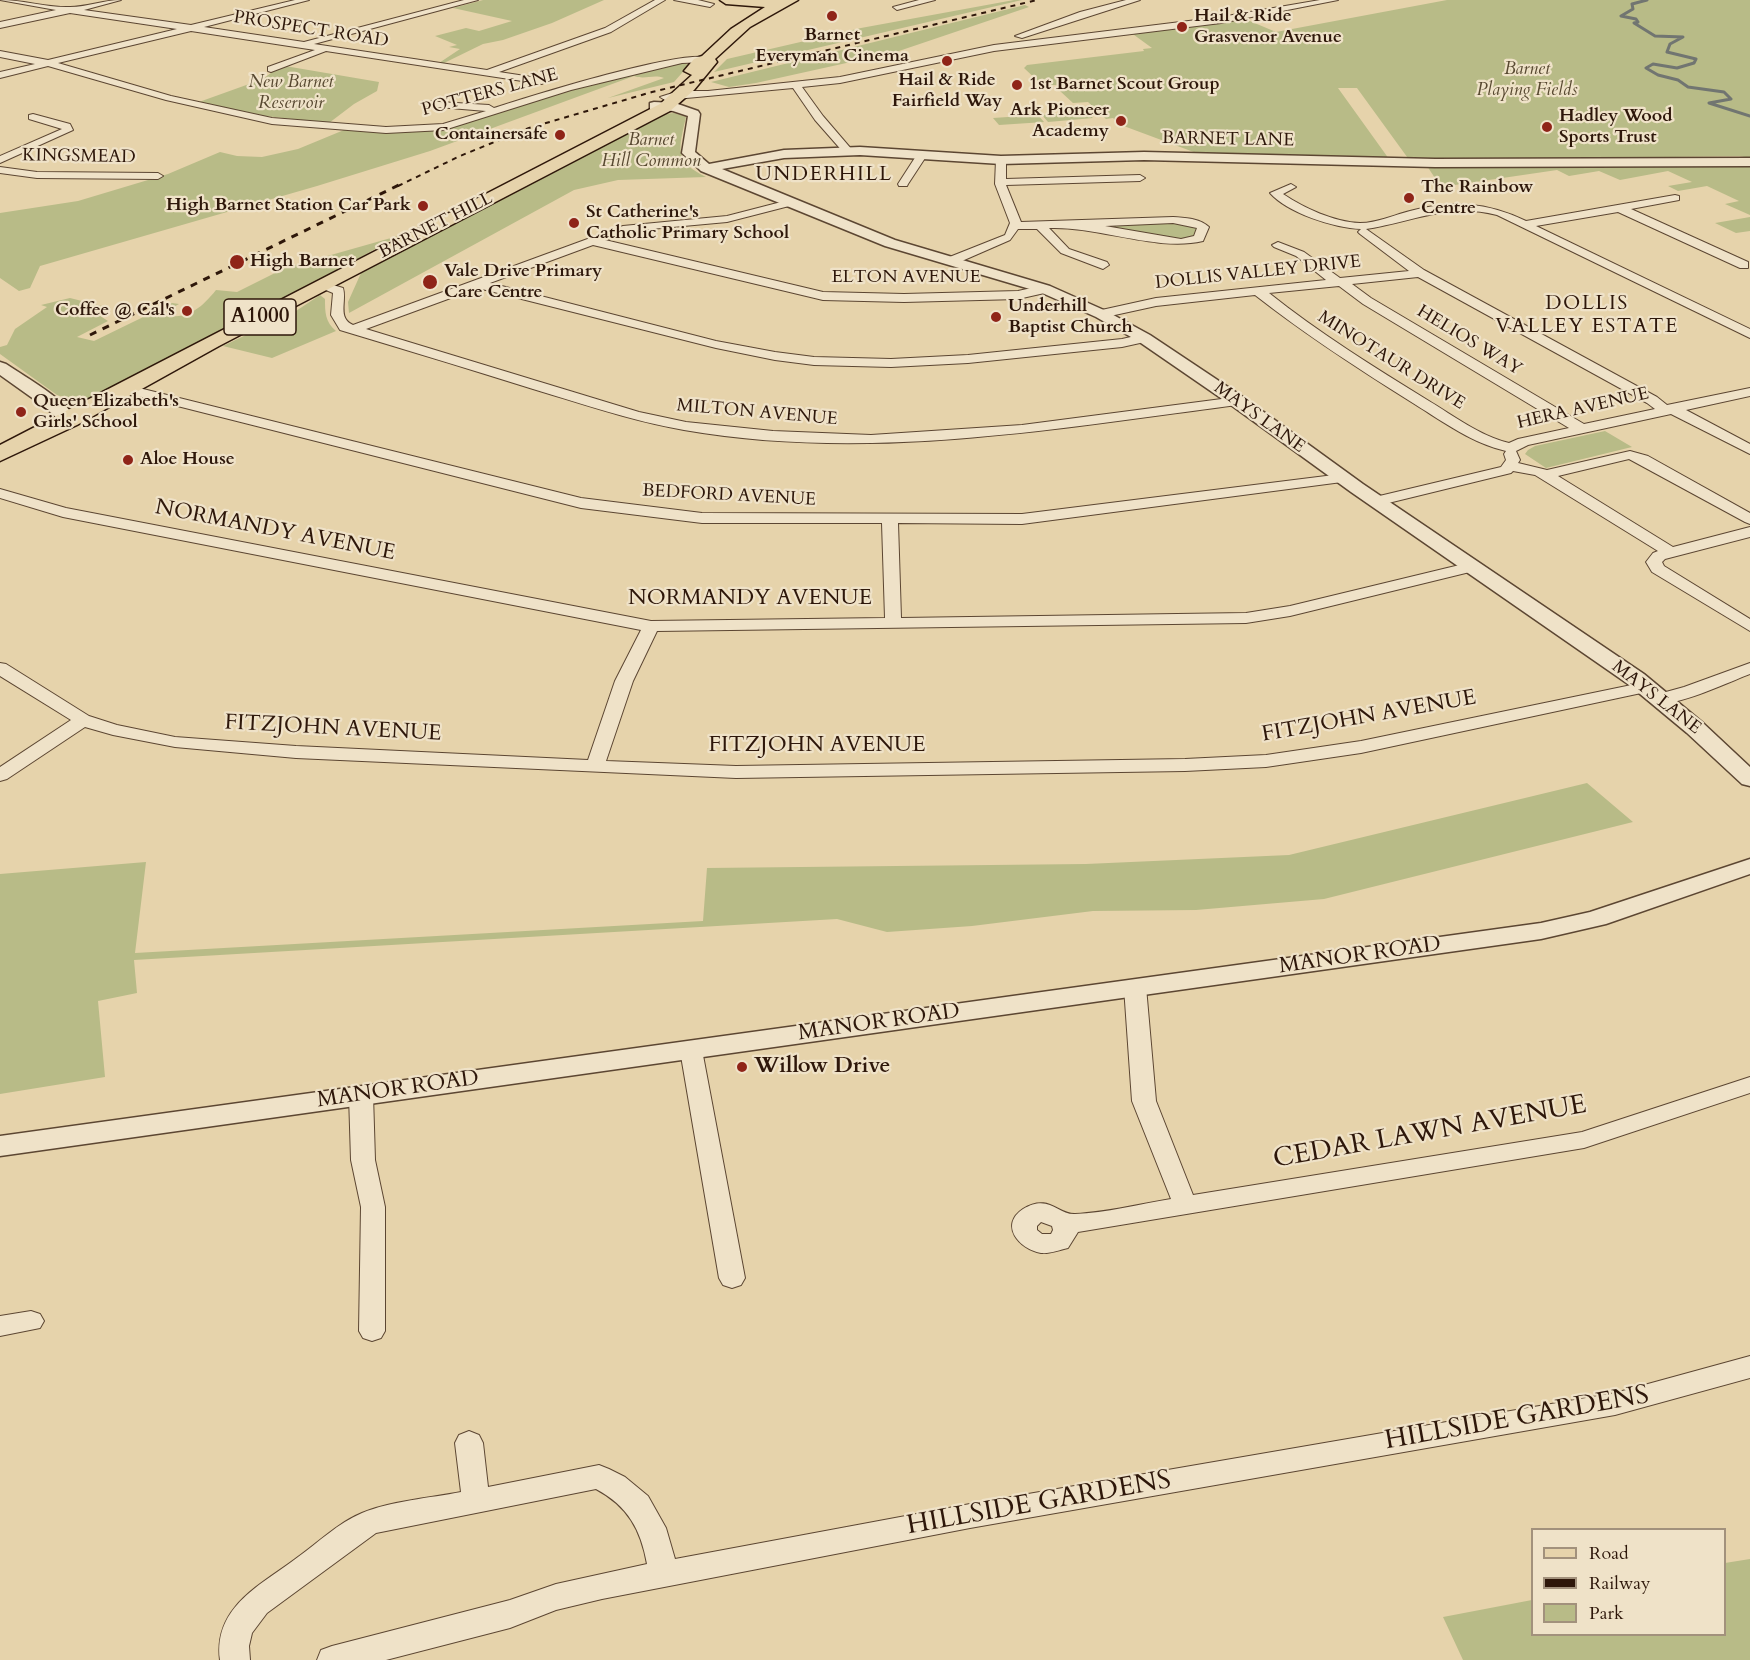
<!DOCTYPE html>
<style>
body{margin:0}
#map{position:relative;width:1750px;height:1660px;overflow:hidden;background:#e6d3ab;font-family:Cardo,serif}
canvas{display:block}
.legend{position:absolute;left:1531px;top:1528px;width:195px;height:108px;box-sizing:border-box;background:#efe2c8;border:2px solid #a2917c;margin:0;padding:8px 10px;list-style:none;font-size:18px;color:#2e170a}
.legend li{display:flex;align-items:center;gap:12px;height:30px}
.legend b{width:30px;border:2px solid #a2917c}
</style>
<div id="map">
<canvas width="1750" height="1660"></canvas>
<ul class="legend">
<li><b style="height:8px;background:#e6d3ab"></b>Road</li>
<li><b style="height:8px;background:#2e170a"></b>Railway</li>
<li><b style="height:16px;background:#b8bb87"></b>Park</li>
</ul>
</div>
<script>
const c = document.querySelector('canvas').getContext('2d');
c.lineJoin = 'round';
function fill(path, color) {
  c.fillStyle = color;
  c.fill(path, 'evenodd');
}
function strokePath(path, color, width, dash) {
  c.strokeStyle = color;
  c.lineWidth = width;
  c.lineCap = dash ? 'butt' : 'round';
  c.setLineDash(dash || []);
  c.stroke(path);
}
function label(font, color, halo, rows, align = 'center') {
  c.font = font + ' Cardo,serif';
  c.lineWidth = 4.5;
  c.setLineDash([]);
  c.textBaseline = 'middle';
  c.strokeStyle = halo;
  c.fillStyle = color;
  for (const [text, x, y, turn = 0] of rows) {
    c.save();
    c.translate(x, y);
    c.rotate((+turn || 0) * Math.PI / 180);
    c.textAlign = isNaN(turn) ? turn : align;
    if (halo) c.strokeText(text, 0, 0);
    c.fillText(text, 0, 0);
    c.restore();
  }
}
fill(new Path2D(`
 M483 0H604L552 23 503 40 483 44 442 64 439 63 460 49 449 47 457 45 435 36 466 28 479 31 512 21 453 8Z
 M1014 0H1022L714 72 727 59 861 28Z
 M1447 0H1750V158L1739 156 1410 161 1357 88H1338L1389 159H1363L1361 156 1199 154 1121 125 1113 118 1106 119 1088 102 1073 103 1060 91 1075 89 1066 85H1042L1024 68 1027 65 1144 51 1143 49 1152 48 1130 32 1245 19 1276 32Z
 M1025 5 1029 7 896 52 756 83 729 87 711 82Z
 M683 63 689 65 674 82 608 98 664 78C653 74 645 80 634 76L430 151 317 186 40 266 30 288 19 291 0 278V213L78 201 168 174 220 152 237 156 262 157 298 149 344 130H433L536 99Z
 M285 66 379 82 377 91 354 104 329 123 265 116 199 102 263 79 276 69Z
 M1087 112 1093 118 1048 122 1042 115Z
 M674 113 686 117C679 148 673 161 706 177L618 180 574 190 349 313 348 302 361 273 663 114Z
 M1038 115 1044 122 999 125 993 118Z
 M1427 166H1750V215L1725 204 1739 201 1707 186 1678 191 1668 186 1692 182 1668 171 1620 180 1599 171 1569 176 1557 170 1441 187Z
 M1750 217V231L1736 233 1715 223Z
 M1177 221 1195 225 1197 229 1196 236 1182 239 1098 225Z
 M398 236 315 283 93 398 71 400 57 395 0 354V347L7 345 15 329 47 307 41 305 70 298 110 308 97 314 108 321 77 337 94 341 172 303 179 304 159 315C186 320 199 311 216 290L237 292 285 268Z
 M320 295 325 299C325 312 325 322 336 331L272 358 223 346 296 311Z
 M1605 431 1632 447 1546 468 1525 454 1528 450 1535 446Z
 M1587 783 1633 822 1324 899 1196 910 1093 911 972 926 887 932 837 919 134 960 137 993 98 1001 105 1077 0 1094V874L146 862 135 953 703 921 707 868 1086 864 1289 855Z
 M1750 1559V1660H1463L1443 1617 1532 1600V1634H1724L1725 1563Z`), '#b8bb87');
strokePath(new Path2D(`
 M1647 0 1632 4 1633 9 1621 16 1636 19 1638 22 1634 23 1655 36 1683 37 1670 44 1667 52 1696 59 1694 63 1677 68 1653 64 1646 68 1658 75 1678 80 1688 87 1724 92 1731 99 1709 103 1750 116`), '#717571', 3);
const minor = new Path2D(`
 M0 0C24 0 48 8 70 7 87 7 104 0 121 0L84 10 191 25 295 0H309L204 27 304 42 464 0H478L314 44 487 70 605 28 655 0H665L611 32 499 72 545 79 547 81 542 84 326 51 271 72 268 71V67L315 50 191 31 58 63 171 96 272 118 386 127 443 124 486 111 426 106 421 103 423 101 489 105 494 108C525 98 692 45 712 59L707 62 682 63 571 90 444 130 386 133 272 124 166 100 48 66 0 78V72L35 64 0 57V51L48 60 177 29 70 13 0 28V22L56 10Z
 M674 0H698L714 4 710 7Z
 M919 0H935L897 10 893 7Z
 M1126 0H1140L1022 38 1015 36 1080 12Z
 M1320 0H1338L1221 23 994 51 840 83 802 87 823 116 853 151 848 154 844 153 815 120 793 88 665 100 660 97 679 91H708L840 77 994 45 1221 17Z
 M33 114 70 124 73 130 0 163V156L62 129 29 119V115Z
 M922 152 927 155 908 184 907 186H899L898 184 918 153Z
 M1001 157 1006 160V179L1140 175 1145 178 1140 181 1006 185 1021 222 1173 217C1186 218 1199 218 1209 227L1203 241C1157 252 1099 226 1049 228L1069 249 1107 262 1109 265 1103 269 1061 253 1037 229H1018L1010 240 955 264H947V258L1005 235 1010 223 995 184 996 160ZM1173 223 1197 228 1194 236 1181 239 1105 226Z
 M0 167 37 172 158 173 163 176 158 179 37 178 0 173Z
 M1291 184 1296 187 1283 194C1304 208 1334 222 1360 223 1377 223 1394 215 1410 211 1451 200 1487 202 1526 221L1675 195 1679 196V200L1631 209 1748 262V268H1740L1618 212 1536 226 1750 329V338L1497 215C1447 202 1413 222 1366 229L1424 270 1657 397 1667 405 1750 388V396L1686 410 1750 444V454L1671 414 1528 445 1516 451 1520 460 1518 463 1547 470 1630 451 1648 456 1750 513V524L1745 522 1629 459 1558 476 1673 547 1750 527V537L1665 559 1662 562 1664 566 1750 619V631L1652 572 1646 562 1653 553 1658 551 1535 475 1513 471 1511 473 1376 506 1371 504 1368 501 1371 498 1501 467 1506 460 1504 454 1506 451C1472 443 1445 423 1416 405 1360 370 1306 335 1255 295L1156 306 1101 318 1095 314 1097 311 1156 298 1326 280 1296 256 1274 247 1272 245 1278 242 1304 252 1340 278 1409 271 1360 234 1358 232 1361 229C1334 228 1288 213 1270 193ZM1418 277 1647 403 1655 409 1584 424 1371 298 1352 284ZM1339 286 1363 304 1569 428 1518 439 1509 443C1480 436 1454 416 1429 401 1374 367 1319 333 1269 293Z
 M789 200 795 203 793 205 727 222 629 231 605 240 823 292 904 294 1018 291 1045 285 1051 289 1049 292 1018 299 904 302 823 300 593 245 490 283 716 341 775 352 814 357 891 359 968 355 1122 339 1144 334 1150 338 1149 341 1122 347 968 363 891 367 814 365 775 360 716 348 478 288 366 329 639 412 686 422 773 431 871 435 1022 425 1237 397 1244 401 1237 405C1055 429 867 462 684 430 632 421 583 404 533 389 469 369 404 349 340 330L331 315 333 293 314 285 320 281 343 288C347 301 337 318 353 325L623 226 727 216Z
 M127 385 581 498 702 513 1022 514 1342 474 1349 478 1342 482 1022 524 898 523 901 618 1246 613 1290 606 1472 562 1480 567 1478 570 1290 616 1246 623 657 631 633 681 606 761 736 766 1185 759 1266 755 1361 741 1646 682 1652 683 1655 687 1652 691 1646 692 1361 753 1266 767 1185 771 736 778 296 758 175 747 113 735 85 727 7 779 0 781V767L71 720 0 676V663L6 664 89 716 117 725 175 737 296 746 588 760 615 681 641 630 63 517 0 498V489L66 508 651 621 885 618 882 523H702L581 508 122 392 120 389 122 386Z
 M1750 663V674C1729 682 1674 708 1655 703L1652 699 1655 695 1684 687Z
 M1135 980 1143 982 1146 987 1156 1101 1193 1195 1582 1132 1750 1077V1093L1584 1148 1078 1232 1068 1248C1059 1250 1050 1254 1041 1253 1019 1249 999 1225 1023 1209 1049 1193 1058 1215 1075 1214 1105 1213 1140 1204 1171 1199L1132 1101 1124 987 1127 982ZM1041 1222 1052 1226 1053 1230 1051 1234H1042L1037 1230V1226Z
 M691 1042 699 1045 702 1050 745 1278 741 1285 732 1288 723 1285 719 1278 680 1050 683 1045Z
 M361 1087 369 1089 373 1095 375 1160 385 1207V1331L381 1338 372 1341 363 1338 359 1331 361 1207 351 1160 349 1095 353 1089Z
 M31 1311 40 1314 44 1321 40 1328 0 1336V1316Z
 M1750 1356V1378L1615 1415 970 1528 602 1599 556 1610 510 1628 386 1660H317L321 1650 332 1646 510 1600 556 1584 647 1564C641 1530 628 1506 596 1489L376 1533 267 1613 252 1633 249 1646 250 1660H220C213 1606 263 1584 298 1557 319 1542 338 1523 362 1513 391 1501 430 1498 461 1492L455 1443 459 1435 469 1431 479 1435 483 1443 488 1487 599 1465 609 1469 625 1477 648 1496 666 1528 675 1559 970 1504 1615 1393Z`);
const tertiary = new Path2D(`
 M654 102 675 103 698 111 700 114 695 152 709 164 784 150 860 147 1001 156 1144 152 1435 159 1750 158V166L1435 167 1144 160 1001 164 860 155 784 158 722 169 895 240 1050 286 1106 311 1150 335 1243 397 1363 484 1644 674 1703 723 1750 767V786L1742 784 1687 733 1628 684 1351 492 1231 405 1138 341 1096 317 1040 292 885 246 701 171 682 153 688 116 673 111 650 109V103Z
 M0 362 6 364C30 380 60 396 78 420L75 424H63L45 407 0 375Z
 M1750 859V874L1606 924 1541 939 0 1156V1136L1541 923 1590 912Z`);
const primary = new Path2D(`
 M720 0H798L750 27 715 59 717 62 694 90 670 111 219 346 77 425 0 461V445L660 104 692 75 684 71 694 59 702 56 731 29 765 7 726 4Z`);
strokePath(minor, '#5c4632', 2);
strokePath(tertiary, '#5c4632', 3);
strokePath(primary, '#2e170a', 3);
fill(minor, '#efe2c8');
fill(tertiary, '#efe2c8');
fill(primary, '#e6d3ab');
strokePath(new Path2D(`
 M398 186 460 156 529 128 652 92 1037 0`), '#2e170a', 2, [5, 5]);
strokePath(new Path2D(`
 M90 335 401 184`), '#2e170a', 3, [7, 7]);
for (const [x, y, r, color] of [
 [832,16,6,"#8f2418"],
 [1182,27,6,"#8f2418"],
 [947,61,6,"#8f2418"],
 [1017,85,6,"#8f2418"],
 [1121,121,6,"#8f2418"],
 [1547,127,6,"#8f2418"],
 [560,135,6,"#8f2418"],
 [1409,198,6,"#8f2418"],
 [423,206,6,"#8f2418"],
 [574,223,6,"#8f2418"],
 [237,262,8,"#8f2418"],
 [430,282,8,"#8f2418"],
 [187,311,6,"#8f2418"],
 [996,317,6,"#8f2418"],
 [21,412,6,"#8f2418"],
 [128,460,6,"#8f2418"],
 [742,1067,6,"#8f2418"]
]) {
  const dot = new Path2D();
  dot.arc(x, y, r, 0, 2 * Math.PI);
  c.fillStyle = color;
  c.fill(dot);
  strokePath(dot, '#efe2c8', 2);
}
label('bold 18px', '#2e170a', '#efe2c8', [
 ["Hail & Ride",1194,17],
 ["Grasvenor Avenue",1194,38],
 ["Barnet",832,36,"center"],
 ["Everyman Cinema",832,57,"center"],
 ["Hail & Ride",947,81,"center"],
 ["Fairfield Way",947,102,"center"],
 ["1st Barnet Scout Group",1029,85],
 ["Ark Pioneer",1109,111,"right"],
 ["Academy",1109,132,"right"],
 ["Hadley Wood",1559,117],
 ["Sports Trust",1559,138],
 ["Containersafe",548,135,"right"],
 ["The Rainbow",1421,188],
 ["Centre",1421,209],
 ["High Barnet Station Car Park",411,206,"right"],
 ["St Catherine's",586,213],
 ["Catholic Primary School",586,234],
 ["High Barnet",250,262],
 ["Vale Drive Primary",444,272],
 ["Care Centre",444,293],
 ["Underhill",1008,307],
 ["Baptist Church",1008,328],
 ["Coffee @ Cal's",175,311,"right"],
 ["Queen Elizabeth's",33,402],
 ["Girls' School",33,423],
 ["Aloe House",140,460]
], 'left');
label('18px', '#2e170a', '#efe2c8', [
 ["PROSPECT ROAD",311,30,9],
 ["POTTERS LANE",490,93,-15],
 ["BARNET LANE",1228,140,1],
 ["KINGSMEAD",79,157,1],
 ["BARNET HILL",436,226,-27],
 ["DOLLIS VALLEY DRIVE",1258,273,-6],
 ["ELTON AVENUE",906,278],
 ["HELIOS WAY",1469,341,31],
 ["MINOTAUR DRIVE",1391,361,32],
 ["HERA AVENUE",1583,409,-13],
 ["MILTON AVENUE",757,413,5],
 ["MAYS LANE",1259,418,36],
 ["BEDFORD AVENUE",729,496,3],
 ["MAYS LANE",1656,698,38]
]);
label('italic 18px', '#574830', '#efe2c8', [
 ["Barnet",1527,70],
 ["Playing Fields",1527,91],
 ["New Barnet",291,83],
 ["Reservoir",291,104],
 ["Barnet",651,141],
 ["Hill Common",651,162]
]);
c.letterSpacing = '1.5px';
label('20px', '#2e170a', '#efe2c8', [
 ["UNDERHILL",824,175],
 ["DOLLIS",1587,304],
 ["VALLEY ESTATE",1587,327]
]);
c.letterSpacing = '0px';
for (const [x, y, w] of [
 [260,317,72]
]) {
  const box = new Path2D();
  box.roundRect(x - w / 2, y - 18, w, 36, 4.5);
  c.fillStyle = '#efe2c8';
  c.fill(box);
  strokePath(box, '#2e170a', 1.5);
}
label('bold 21px', '#2e170a', null, [
 ["A1000",260,317]
]);
label('22px', '#2e170a', '#efe2c8', [
 ["NORMANDY AVENUE",275,531,11],
 ["NORMANDY AVENUE",750,599],
 ["FITZJOHN AVENUE",1369,717,-10],
 ["FITZJOHN AVENUE",333,729,3],
 ["FITZJOHN AVENUE",817,746],
 ["MANOR ROAD",1360,956,-8],
 ["MANOR ROAD",879,1023,-8],
 ["MANOR ROAD",398,1090,-8]
]);
label('bold 22px', '#2e170a', '#efe2c8', [
 ["Willow Drive",754,1067]
], 'left');
label('27px', '#2e170a', '#efe2c8', [
 ["CEDAR LAWN AVENUE",1430,1133,-10],
 ["HILLSIDE GARDENS",1517,1419,-10],
 ["HILLSIDE GARDENS",1039,1504,-10]
]);
</script>
